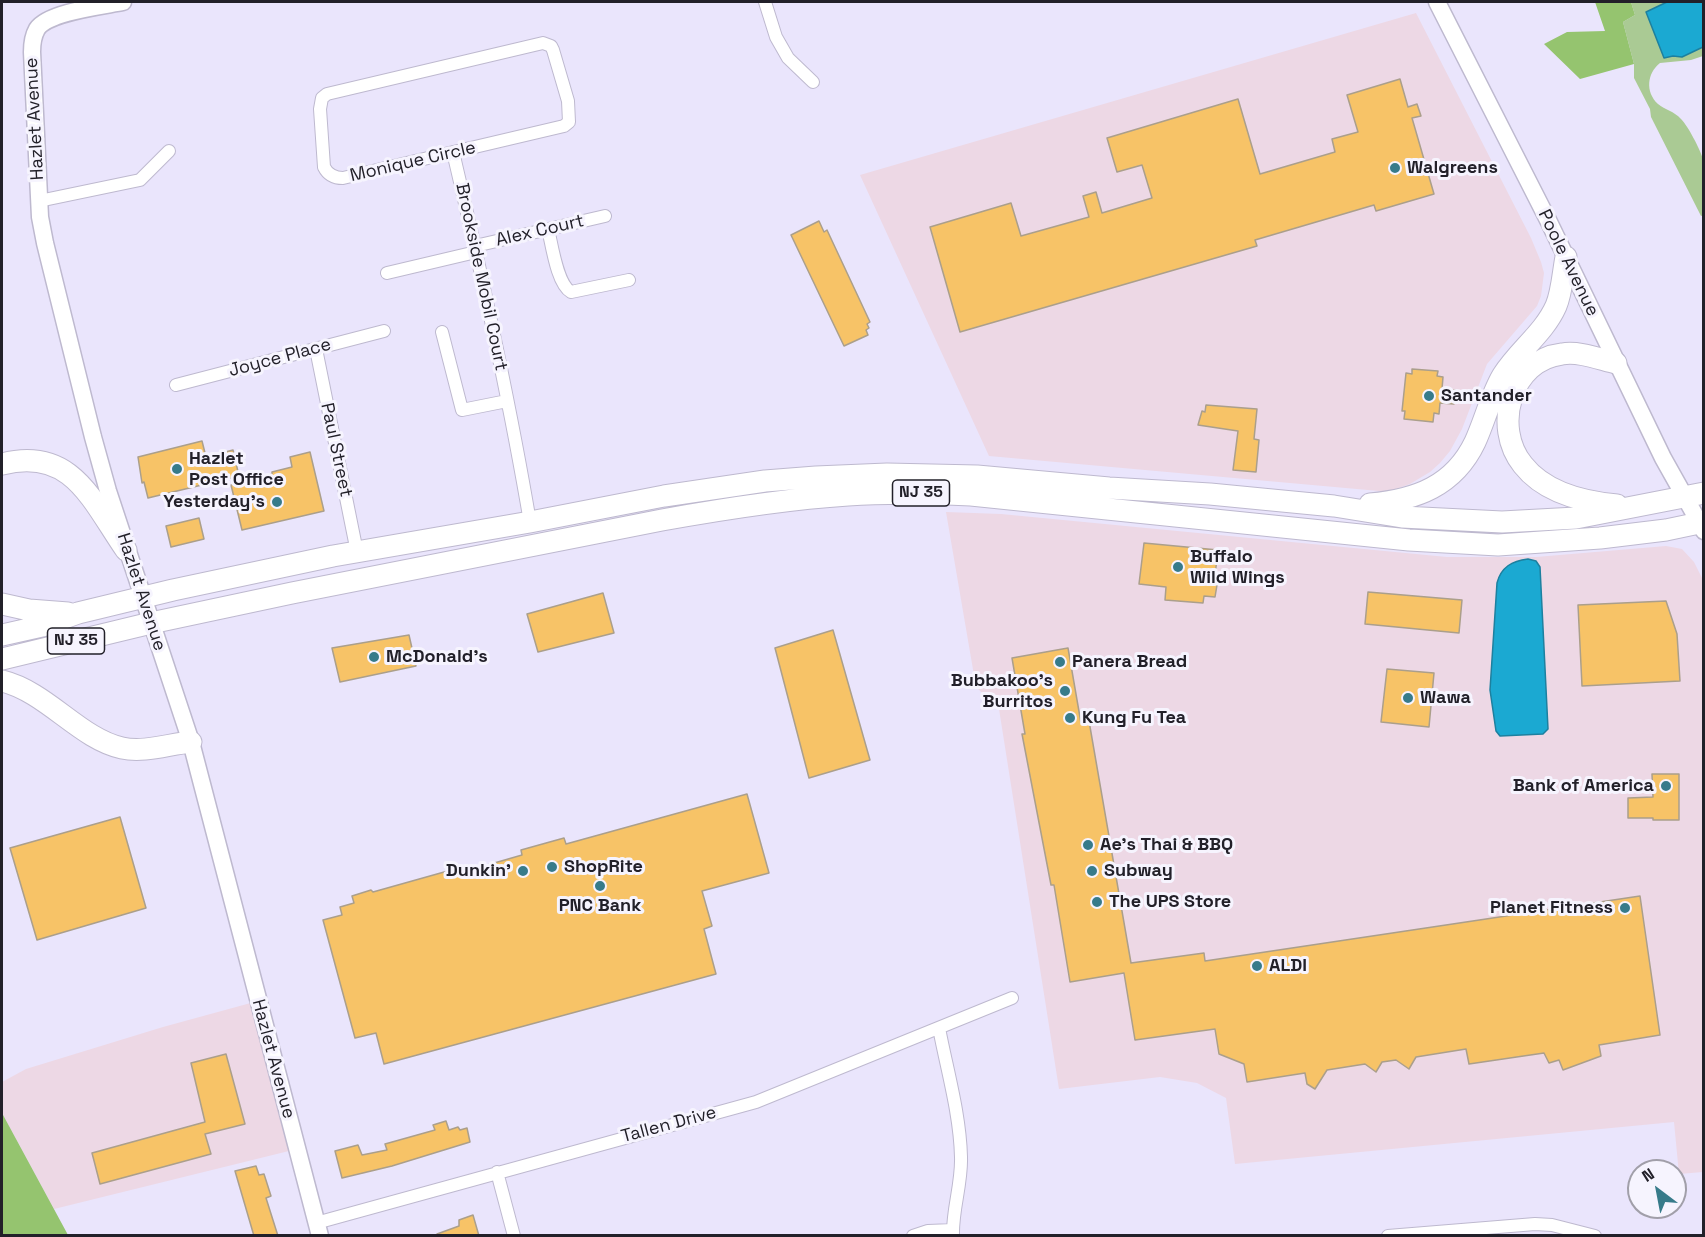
<!DOCTYPE html>
<style>
body{margin:0}
#map{position:relative;width:1705px;height:1237px;overflow:hidden;background:#eae5fc;font-family:"Space Grotesk",sans-serif}
canvas{display:block}
.frame{position:absolute;inset:0;border:3px solid #222029;pointer-events:none}
.north{position:absolute;left:1627px;top:1159px;width:60px;height:60px;box-sizing:border-box;background:#f6f4fe;border:2px solid #a19fa9;border-radius:50%;rotate:328deg;font-size:16px;font-weight:700;line-height:24px;text-align:center;color:#222029}
.north::after{content:'';display:block;margin:auto;width:21px;height:27px;background:#377b8a;clip-path:polygon(50% 0,100% 100%,50% 72%,0 100%)}
</style>
<div id="map">
<canvas width="1705" height="1237"></canvas>
<div class="frame"></div>
<div class="north">N</div>
</div>
<script>
const c = document.querySelector('canvas').getContext('2d');
c.lineJoin = 'round';
function fill(path, color) {
  c.fillStyle = color;
  c.fill(path, 'evenodd');
}
function strokePath(path, color, width, dash) {
  c.strokeStyle = color;
  c.lineWidth = width;
  c.lineCap = dash ? 'butt' : 'round';
  c.setLineDash(dash || []);
  c.stroke(path);
}
function label(font, color, halo, rows, align = 'center') {
  c.font = font + ' "Space Grotesk",sans-serif';
  c.lineWidth = 6;
  c.setLineDash([]);
  c.textBaseline = 'middle';
  c.strokeStyle = halo;
  c.fillStyle = color;
  for (const [text, x, y, turn = 0] of rows) {
    c.save();
    c.translate(x, y);
    c.rotate((+turn || 0) * Math.PI / 180);
    c.textAlign = isNaN(turn) ? turn : align;
    if (halo) c.strokeText(text, 0, 0);
    c.fillText(text, 0, 0);
    c.restore();
  }
}
fill(new Path2D(`
 M1416 13 1531 238 1541 262 1544 273 1541 296 1537 306 1487 364 1462 429 1450 451 1440 463 1430 472 1410 484 1390 491H1379L989 456 860 175Z
 M946 512 1001 514 1447 557H1536L1666 546 1682 549 1694 562 1704 582 1703 1172 1679 1174 1674 1122 1235 1164 1226 1098 1197 1083 1160 1077 1059 1089 999 709 976 687Z
 M258 1001 297 1149 54 1209 2 1113V1082L26 1069 163 1027Z`), '#edd8e5');
fill(new Path2D(`
 M1631 2H1667L1646 12 1673 56 1682 57 1703 47V56L1691 60 1660 63C1647 73 1645 92 1658 104 1665 110 1674 111 1681 119 1688 126 1700 149 1703 159 1705 172 1703 201 1704 215L1701 216 1651 117 1650 109 1634 78V64L1623 22 1635 15Z`), '#aaca94');
fill(new Path2D(`
 M1595 2H1631L1635 15 1623 22 1634 64 1580 79 1544 44 1567 32 1605 31Z
 M2 1113 68 1235H2Z`), '#95c46f');
const water = new Path2D(`
 M1667 2H1703V47L1682 57 1673 56 1664 58 1646 12Z
 M1528 559 1536 561 1540 567 1548 729 1543 734 1500 736 1496 731 1490 690 1497 583C1501 567 1512 561 1528 559Z`);
fill(water, '#1ba9d2');
strokePath(water, '#1d809f', 1.5);
const building = new Path2D(`
 M1400 79 1408 107 1417 104 1421 116 1412 118 1434 194 1376 211 1374 205 1255 240 1257 246 960 332 930 227 1011 203 1021 236 1089 217 1083 196 1096 192 1102 213 1152 198 1142 165 1117 172 1107 138 1238 99 1260 174 1335 152 1332 139 1358 132 1347 95Z
 M819 221 824 232 827 230 870 322 867 324 869 328 866 330 868 335 844 346 791 235Z
 M1412 369 1438 371 1437 376 1443 377 1442 389 1455 390 1454 404 1440 403 1439 414 1434 413 1433 422 1404 419 1405 411H1402L1406 373 1412 374Z
 M1206 405 1257 409 1254 439 1259 440 1256 472 1233 470 1238 431 1198 425 1202 411 1205 412Z
 M202 441 206 457 233 450 239 476 148 498 144 482 142 483 138 457Z
 M310 452 324 511 242 530 231 485 272 474V472L292 467 290 457Z
 M199 518 204 539 171 547 166 526Z
 M1144 543 1218 550 1214 584 1217 585 1215 597 1204 596 1203 603 1165 600 1166 587 1139 584Z
 M1368 592 1462 600 1459 633 1365 624Z
 M603 593 614 633 538 652 527 614Z
 M1666 601 1677 634 1680 681 1582 686 1578 605Z
 M833 630 870 760 809 778 775 648Z
 M409 635 416 666 340 682 332 648Z
 M1068 648 1081 723 1089 721 1131 963 1204 953 1205 961 1640 896 1660 1035 1599 1045 1601 1056 1563 1070 1559 1060 1549 1063 1544 1053 1469 1064 1466 1049 1416 1057 1409 1069 1396 1060 1382 1062 1376 1072 1365 1064 1327 1070 1315 1089 1307 1084 1305 1073 1247 1082 1244 1064 1219 1054 1215 1029 1135 1040 1124 973 1070 982 1054 885H1051L1022 734H1025L1012 658Z
 M1387 669 1434 673 1429 727 1381 722Z
 M1652 774H1679V820H1653V818H1628V798L1653 797Z
 M747 794 769 873 702 891 712 926 704 929 716 974 384 1064 376 1033 355 1038 323 920 342 915 340 907 354 903 352 896 371 890 373 892 469 865 470 870 522 855 521 850 564 838 566 844Z
 M120 817 146 908 37 940 10 848Z
 M226 1054 245 1124 205 1134 211 1154 100 1184 92 1153 205 1122 191 1063Z
 M446 1121 449 1130 458 1127 460 1130 467 1128 470 1142 392 1166 342 1178 335 1151 358 1145 362 1155 387 1150 385 1144 435 1130 433 1125Z
 M256 1166 259 1175 264 1174 271 1196 266 1198 278 1236H254L235 1171Z
 M473 1215 479 1236H437V1234L459 1226V1220Z`);
fill(building, '#f7c367');
strokePath(building, '#ab9f8b', 1.5);
const minor = new Path2D(`
 M765 2 776 37 788 58 813 82
 M543 43 551 46 553 50 568 101 569 122 564 126 343 178C334 178 328 175 324 167L320 109 322 98 327 94Z
 M453 152C482 275 509 398 530 522
 M39 201 140 180 169 151
 M548 229C552 245 557 284 571 292L629 280
 M475 246 605 216
 M387 273 476 252
 M442 332 462 410 507 401
 M316 349 357 552
 M176 385 384 331
 M939 1028C947 1070 960 1114 961 1157 962 1184 952 1210 953 1236
 M497 1172 514 1236
 M316 1223 756 1102 1012 998
 M913 1236 928 1231 953 1230
 M1388 1236 1535 1224 1552 1225 1595 1236`);
const tertiary = new Path2D(`
 M123 2C103 6 48 12 37 29 33 36 32 44 32 52L40 217 45 243 93 437 108 491 191 742 320 1236
 M1437 2 1548 220 1663 458 1704 531`);
const trunk = new Path2D(`
 M1616 363C1599 359 1579 351 1562 354 1511 360 1492 427 1523 465 1545 493 1583 502 1617 505
 M2 464C72 446 92 501 126 550
 M1370 504C1416 500 1454 486 1475 442 1485 420 1491 395 1503 375 1519 350 1544 333 1556 306 1562 292 1563 272 1566 257
 M2 604 29 610 68 613
 M2 635 42 626 78 613 173 590 333 556 530 522 664 496 765 481 816 477 887 474 977 476 1109 488 1210 494 1334 506 1402 517 1502 522 1576 518 1704 493
 M2 659 151 623 292 593 662 520C723 509 786 499 848 495 889 492 930 493 971 495L1409 540 1498 545 1600 538 1666 530 1704 522
 M2 681C47 692 80 739 122 748 144 753 169 744 191 742`);
strokePath(minor, '#beb9cf', 14);
strokePath(tertiary, '#beb9cf', 19);
strokePath(trunk, '#beb9cf', 23);
strokePath(minor, '#fff', 12);
strokePath(tertiary, '#fff', 16);
strokePath(trunk, '#fff', 21);
for (const [x, y, r, color] of [
 [1395,168,6,"#377b8a"],
 [1429,396,6,"#377b8a"],
 [177,469,6,"#377b8a"],
 [277,502,6,"#377b8a"],
 [1178,567,6,"#377b8a"],
 [374,657,6,"#377b8a"],
 [1060,662,6,"#377b8a"],
 [1065,691,6,"#377b8a"],
 [1408,698,6,"#377b8a"],
 [1070,718,6,"#377b8a"],
 [1666,786,6,"#377b8a"],
 [1088,845,6,"#377b8a"],
 [552,867,6,"#377b8a"],
 [523,871,6,"#377b8a"],
 [1092,871,6,"#377b8a"],
 [600,886,6,"#377b8a"],
 [1097,902,6,"#377b8a"],
 [1625,908,6,"#377b8a"],
 [1257,966,6,"#377b8a"]
]) {
  const dot = new Path2D();
  dot.arc(x, y, r, 0, 2 * Math.PI);
  c.fillStyle = color;
  c.fill(dot);
  strokePath(dot, '#f6f4fe', 2);
}
for (const [x, y, w] of [
 [921,493,57],
 [76,641,57]
]) {
  const box = new Path2D();
  box.roundRect(x - w / 2, y - 13, w, 26, 4.5);
  c.fillStyle = '#f6f4fe';
  c.fill(box);
  strokePath(box, '#222029', 1.5);
}
label('bold 16px', '#222029', null, [
 ["NJ 35",921,493],
 ["NJ 35",76,641]
]);
label('18px', '#222029', '#f6f4fe', [
 ["Hazlet Avenue",35,119,-93],
 ["Monique Circle",413,162,-13],
 ["Alex Court",540,231,-13],
 ["Poole Avenue",1568,263,64],
 ["Brookside Mobil Court",481,277,78],
 ["Joyce Place",280,358,-15],
 ["Paul Street",336,450,78],
 ["Hazlet Avenue",141,592,72],
 ["Hazlet Avenue",273,1059,75],
 ["Tallen Drive",669,1125,-15]
]);
label('bold 18px', '#222029', '#f6f4fe', [
 ["Walgreens",1407,168],
 ["Santander",1441,396],
 ["Hazlet",189,459],
 ["Post Office",189,480],
 ["Yesterday's",265,502,"right"],
 ["Buffalo",1190,557],
 ["Wild Wings",1190,578],
 ["McDonald's",386,657],
 ["Panera Bread",1072,662],
 ["Bubbakoo's",1053,681,"right"],
 ["Burritos",1053,702,"right"],
 ["Wawa",1420,698],
 ["Kung Fu Tea",1082,718],
 ["Bank of America",1654,786,"right"],
 ["Ae's Thai & BBQ",1100,845],
 ["ShopRite",564,867],
 ["Dunkin'",511,871,"right"],
 ["Subway",1104,871],
 ["The UPS Store",1109,902],
 ["PNC Bank",600,906,"center"],
 ["Planet Fitness",1613,908,"right"],
 ["ALDI",1269,966]
], 'left');
</script>
